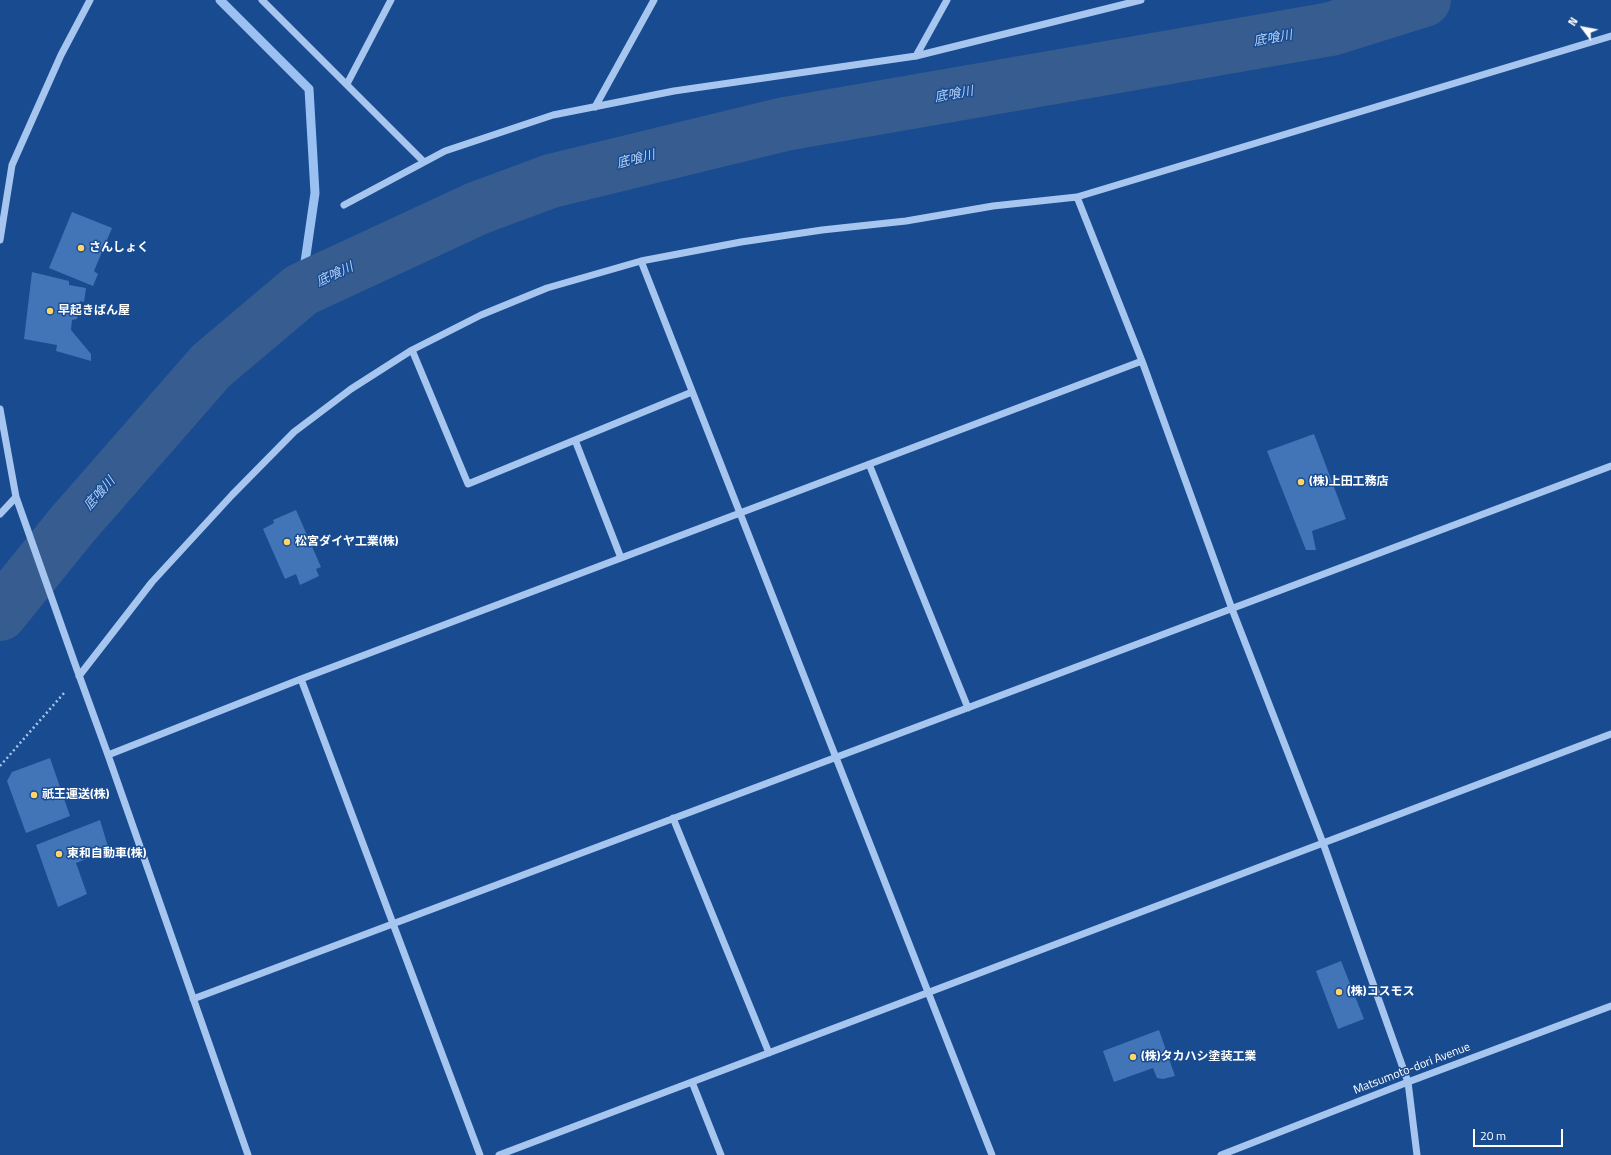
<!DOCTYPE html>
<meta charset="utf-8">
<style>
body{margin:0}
#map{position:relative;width:1611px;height:1155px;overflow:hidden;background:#194b90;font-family:"Titillium Web",sans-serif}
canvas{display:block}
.north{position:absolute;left:1563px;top:8px;width:40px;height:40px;-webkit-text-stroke:3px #194b90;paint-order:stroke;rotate:302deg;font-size:11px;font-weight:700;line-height:16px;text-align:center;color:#fff}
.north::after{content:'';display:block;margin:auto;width:14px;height:18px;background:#fff;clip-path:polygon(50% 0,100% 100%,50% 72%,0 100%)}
.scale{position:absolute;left:1473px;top:1129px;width:90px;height:18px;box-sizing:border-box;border:2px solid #fff;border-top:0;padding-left:5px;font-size:12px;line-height:14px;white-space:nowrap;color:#fff;-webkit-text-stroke:3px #194b90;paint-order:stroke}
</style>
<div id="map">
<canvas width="1611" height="1155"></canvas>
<div class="north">N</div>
<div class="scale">20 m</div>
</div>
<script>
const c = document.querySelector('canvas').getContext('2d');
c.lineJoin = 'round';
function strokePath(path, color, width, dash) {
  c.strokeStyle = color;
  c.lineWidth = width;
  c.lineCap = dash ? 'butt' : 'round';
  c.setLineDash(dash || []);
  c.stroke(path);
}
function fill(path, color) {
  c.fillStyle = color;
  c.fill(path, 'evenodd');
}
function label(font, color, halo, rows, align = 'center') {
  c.font = font + ' "Titillium Web","Noto Sans JP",sans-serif';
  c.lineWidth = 3;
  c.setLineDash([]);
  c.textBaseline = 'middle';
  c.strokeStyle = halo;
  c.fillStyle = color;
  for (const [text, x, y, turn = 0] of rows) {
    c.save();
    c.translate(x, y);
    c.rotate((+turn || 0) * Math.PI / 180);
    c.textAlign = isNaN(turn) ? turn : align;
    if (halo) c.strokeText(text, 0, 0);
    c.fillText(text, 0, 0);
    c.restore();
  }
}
strokePath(new Path2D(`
 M220 0 309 89 315 193 301 290`), '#9ac1f1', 9);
strokePath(new Path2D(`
 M0 614 72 525 211 366 301 290 478 208 551 181 785 124 1331 29 1424 0`), '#375c8f', 54);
fill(new Path2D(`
 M72 212 112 228 94 271 98 274 93 286 49 268Z
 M32 272 69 281V285L86 288 84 302 80 301 77 319 72 320 71 330 91 354V361L56 351 57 345 24 339Z
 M1314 434 1346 519 1312 531 1316 550H1306L1267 451Z
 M296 510 321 567 316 569 319 576 300 585 296 574 285 579 263 529 274 523 273 520Z
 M50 758 70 816 26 833 7 781 12 772Z
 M100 820 109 850 76 863 87 894 58 907 36 845Z
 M1341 961 1364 1019 1338 1029 1316 971Z
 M1159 1030 1175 1076 1163 1079 1157 1078 1153 1068 1114 1082 1103 1051Z`), '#4274b8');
strokePath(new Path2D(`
 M0 766 64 693`), '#a7c6ef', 2.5, [2, 3]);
strokePath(new Path2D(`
 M262 0 424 162
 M916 56 947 0
 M347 84 391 0
 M595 107 654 0
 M1077 197 1142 361 1232 609 1323 843 1408 1082 1417 1155
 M344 205 445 151 553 115 674 91 916 56 1141 0
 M0 240 12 165 61 55 90 0
 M641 261 992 1155
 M412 350 468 484 692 392
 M0 409 16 497 75 664 108 755 248 1155
 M575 440 621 558
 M869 464 968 708
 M0 514 16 497
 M79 676 152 582 232 495 294 432 351 389 412 350 481 315 547 288 641 261 741 242 822 230 906 221 993 206 1077 197 1611 36
 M301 679 480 1155
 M108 755 301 679 1142 361
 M673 818 769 1053
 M193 999 1611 466
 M692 1082 721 1155
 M499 1155 1611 734
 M1221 1155 1408 1082 1611 1006`), '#a7c6ef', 7);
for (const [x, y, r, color] of [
 [81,248,4,"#ffd565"],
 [50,311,4,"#ffd565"],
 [1301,482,4,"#ffd565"],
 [287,542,4,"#ffd565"],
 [34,795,4,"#ffd565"],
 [59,854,4,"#ffd565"],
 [1339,992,4,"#ffd565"],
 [1133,1057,4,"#ffd565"]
]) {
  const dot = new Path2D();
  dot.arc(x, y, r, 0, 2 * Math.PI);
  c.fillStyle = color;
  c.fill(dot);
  strokePath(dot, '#194b90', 1.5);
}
label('bold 12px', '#fff', '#194b90', [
 ["さんしょく",89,248],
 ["早起きぱん屋",58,311],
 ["(株)上田工務店",1309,482],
 ["松宮ダイヤ工業(株)",295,542],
 ["祇王運送(株)",42,795],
 ["東和自動車(株)",67,854],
 ["(株)コスモス",1347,992],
 ["(株)タカハシ塗装工業",1141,1057]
], 'left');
label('12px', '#fff', '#194b90', [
 ["Matsumoto-dori Avenue",1412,1069,-21]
]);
label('italic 13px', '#b3d0f6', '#194b90', [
 ["底喰川",1273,39,-10],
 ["底喰川",954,95,-10],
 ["底喰川",636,160,-14],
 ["底喰川",335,275,-25],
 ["底喰川",100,494,-49]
]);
</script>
